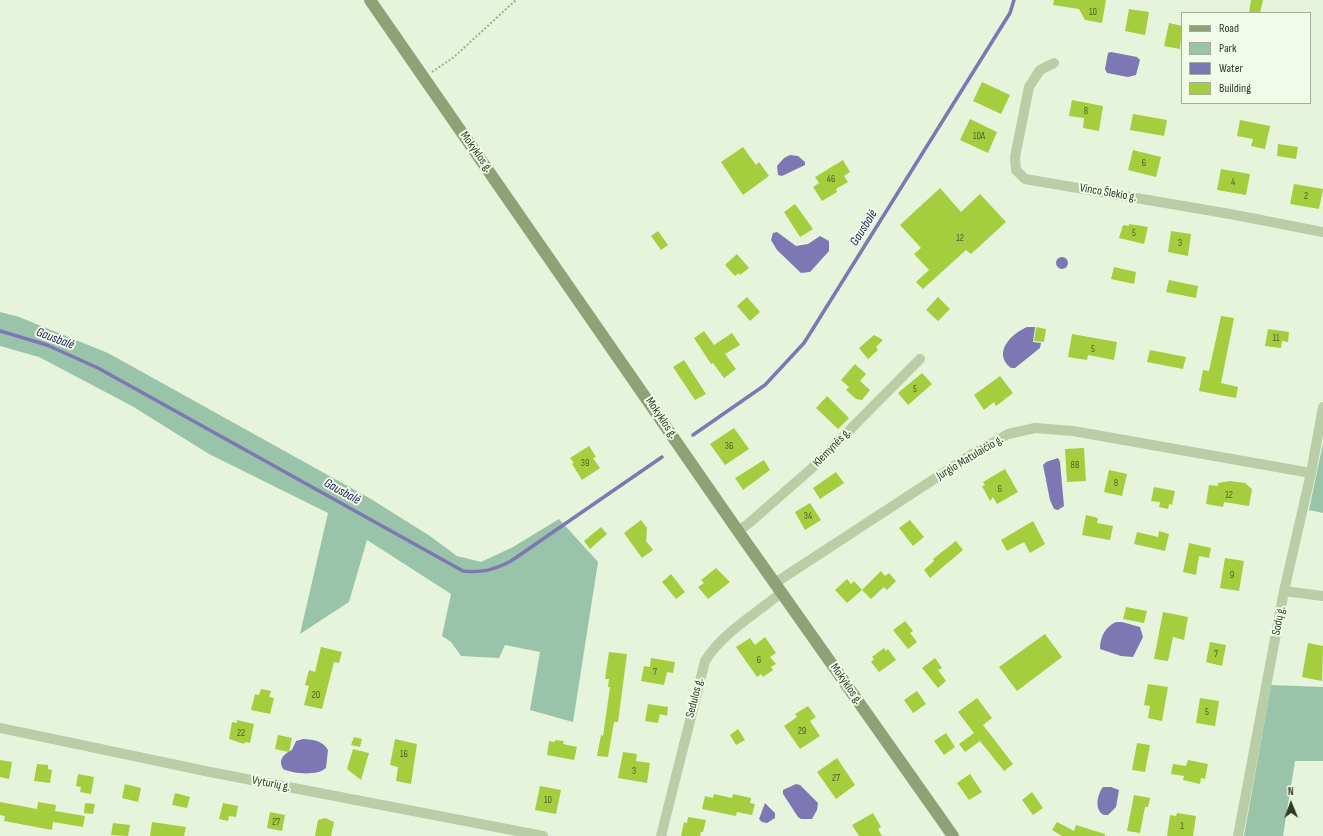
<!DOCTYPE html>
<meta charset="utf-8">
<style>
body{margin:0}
#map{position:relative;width:1323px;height:836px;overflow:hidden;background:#e6f4db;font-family:"Sofia Sans Condensed",sans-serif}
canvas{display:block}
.legend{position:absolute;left:1181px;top:12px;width:130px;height:92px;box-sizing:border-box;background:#f0fbe8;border:1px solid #a4ad9b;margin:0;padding:5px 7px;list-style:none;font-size:12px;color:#323928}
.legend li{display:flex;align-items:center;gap:8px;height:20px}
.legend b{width:20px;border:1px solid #a4ad9b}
.north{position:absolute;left:1271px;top:784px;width:40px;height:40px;-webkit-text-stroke:3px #f0fbe8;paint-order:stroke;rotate:359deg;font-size:11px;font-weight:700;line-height:16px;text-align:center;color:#323928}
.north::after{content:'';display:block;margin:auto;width:14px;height:18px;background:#323928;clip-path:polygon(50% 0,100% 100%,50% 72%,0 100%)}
</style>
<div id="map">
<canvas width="1323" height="836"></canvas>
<ul class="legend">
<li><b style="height:5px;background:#90a177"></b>Road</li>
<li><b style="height:11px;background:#9ac4aa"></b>Park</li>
<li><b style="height:11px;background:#7d78b3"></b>Water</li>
<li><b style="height:11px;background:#a5ce3f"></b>Building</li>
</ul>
<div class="north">N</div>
</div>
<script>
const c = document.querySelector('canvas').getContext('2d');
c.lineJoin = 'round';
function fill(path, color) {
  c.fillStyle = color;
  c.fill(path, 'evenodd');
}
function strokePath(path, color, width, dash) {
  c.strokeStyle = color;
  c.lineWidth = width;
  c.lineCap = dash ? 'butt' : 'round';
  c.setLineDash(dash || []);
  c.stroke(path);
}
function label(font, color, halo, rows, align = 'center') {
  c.font = font + ' "Sofia Sans Condensed",sans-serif';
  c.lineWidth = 4;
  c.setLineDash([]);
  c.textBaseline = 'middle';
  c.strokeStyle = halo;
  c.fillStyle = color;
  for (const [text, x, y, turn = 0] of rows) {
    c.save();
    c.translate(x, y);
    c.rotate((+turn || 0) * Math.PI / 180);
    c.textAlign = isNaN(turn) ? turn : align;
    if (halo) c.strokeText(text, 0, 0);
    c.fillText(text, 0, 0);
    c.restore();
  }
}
fill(new Path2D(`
 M0 312 19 317 108 353 371 499 430 536 457 556 481 562 513 547 559 519 598 562 573 722 530 710 540 652 505 645 499 658 461 656 451 642 442 636 451 594 367 540 349 602 300 634 328 513 209 454 132 406 39 357 0 346Z
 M1323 443V513L1309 510Z
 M1271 685 1323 687V761H1295L1283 836H1244Z`), '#9ac4aa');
fill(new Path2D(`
 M1111 52 1137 57 1140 60 1136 75 1128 77 1107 73 1105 69 1108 53Z
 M790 155 798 156 805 162V165L782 176 778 175 777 166 784 158Z
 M777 232 796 246 808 244 820 236 829 241V251L810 272 801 273 777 250 771 240 773 233Z
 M1056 263a6 6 0 1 1 12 0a6 6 0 1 1-12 0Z
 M1027 327H1035L1033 342 1041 343 1040 348 1015 368H1011C992 353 1011 334 1027 327Z
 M1058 458 1060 462 1064 506 1058 510 1054 509 1050 500 1043 465 1046 462Z
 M1116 622H1122L1140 627 1143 637 1133 657 1121 656 1100 649C1100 637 1105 627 1116 622Z
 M303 739C314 740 322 740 328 750L326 768C317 776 294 774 283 769 278 760 283 754 292 750L296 741Z
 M796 784 800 785 818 803 817 810 812 819H801L798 817 783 794V790Z
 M1103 787H1111L1119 790 1116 807 1108 815H1104C1094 810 1097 795 1103 787Z
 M765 803 775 813V818L767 823 762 822 759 819Z`), '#7d78b3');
strokePath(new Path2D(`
 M0 331 47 345 98 368 463 571C482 573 494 570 511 561L662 457
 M693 435 765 385 804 343 1010 13 1014 0`), '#7d78b3', 3.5);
fill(new Path2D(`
 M1054 0H1106L1102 23 1085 20 1079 9 1053 5Z
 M1251 0H1263L1260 13H1249Z
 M1129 9 1149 12 1145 35 1125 31Z
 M1169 23 1182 26 1180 49 1164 46Z
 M982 82 1010 95 1001 114 973 101Z
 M1072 100 1103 106 1099 131 1083 128 1084 118 1069 116Z
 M1133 114 1167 120 1164 136 1130 130Z
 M970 119 997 132 988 153 960 140Z
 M1240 120 1270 126 1265 149 1251 146 1253 139 1237 136Z
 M1278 144 1298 147 1296 159 1277 156Z
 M743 147 756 165 759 162 769 176 743 195 721 162Z
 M1133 150 1161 157 1156 177 1128 170Z
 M843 160 850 172 844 176 848 182 836 189 837 192 822 201 813 187 819 183 815 177Z
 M1221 169 1250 174 1246 195 1217 190Z
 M1294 184 1323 189 1319 209 1290 204Z
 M940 188 961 212 980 194 1006 222 971 254 966 250 923 289 916 282 929 270 914 254 921 248 900 225Z
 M795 204 813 229 800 237 784 212Z
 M1129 224 1148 227 1144 244 1119 238 1123 225 1129 226Z
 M658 231 668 245 661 250 651 236Z
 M1171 231 1191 234 1188 256 1168 252Z
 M737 254 749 268 740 275 739 273 735 276 725 265Z
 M1114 267 1136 272 1134 284 1111 279Z
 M1169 280 1198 286 1196 298 1166 292Z
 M747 297 760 312 750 321 737 306Z
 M938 297 950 309 938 321 926 310Z
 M1221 316 1234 318 1221 383 1238 387 1236 398 1199 391 1203 370 1209 371Z
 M1036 327 1046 329 1044 342 1034 341Z
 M1268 329 1289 332 1288 342 1282 341 1281 348 1265 346Z
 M704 331 714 345 732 333 740 345 725 354 736 369 724 378 713 363 711 364 694 338Z
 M1072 334 1117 342 1114 360 1088 355 1087 360 1068 357Z
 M874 335 883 340 876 347 878 350 868 359 859 348Z
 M1150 350 1186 357 1183 369 1147 362Z
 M684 360 706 394 695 400 673 367Z
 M855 364 866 374 860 381 870 390 862 400 856 399 846 390 849 387 841 380Z
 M922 373 932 384 908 405 898 393Z
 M1000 376 1013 393 996 406 994 402 984 410 974 395Z
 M827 396 849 418 838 429 816 408Z
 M734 428 749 449 725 465 710 444Z
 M589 446 596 457 593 458 600 468 582 480 572 464 574 463 570 458Z
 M1084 448 1086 481 1067 482 1065 449Z
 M764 460 770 470 743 490 735 478Z
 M1005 469 1018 492 997 504 993 497 990 501 982 486 985 485 983 482Z
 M1109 470 1127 474 1122 496 1104 492Z
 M836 472 844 483 820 499 813 488Z
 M1230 481 1245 483 1252 489 1249 506 1224 502 1223 507 1206 504 1209 485 1218 486V483Z
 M1154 487 1175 491 1172 505 1169 504 1168 509 1159 507 1160 502 1151 501Z
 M810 503 821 520 805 530 795 512Z
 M1086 515 1098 518 1097 523 1113 526 1110 540 1082 535Z
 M641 520 647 528 646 541 653 550 642 558 624 533Z
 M910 520 924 537 913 546 899 528Z
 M1033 521 1045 544 1030 553 1024 542 1007 551 1001 540Z
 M601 527 607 534 590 549 584 541Z
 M1159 531 1169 534 1165 551 1134 544 1137 532 1158 537Z
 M956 541 963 550 930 578 924 570 934 561 933 559Z
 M1189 543 1211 548 1209 558 1199 556 1196 575 1183 572Z
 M1225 558 1244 561 1239 591 1220 588Z
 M716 568 730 582 708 599 698 587 704 583 701 580Z
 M881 571 885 576 889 573 896 581 887 590 884 587 871 599 862 590Z
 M671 574 685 592 676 599 662 582Z
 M847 579 851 584 854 581 862 590 847 603 835 590Z
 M1126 607 1147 611 1144 623 1123 619Z
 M1163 612 1188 617 1184 640 1173 637 1168 661 1154 659Z
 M905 621 913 631 910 633 917 642 908 649 893 630Z
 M1045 634 1062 657 1017 691 999 667Z
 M765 637 776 653 770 657 776 664 771 667 773 670 763 677 761 674 757 677 736 647 750 638 755 645Z
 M1210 642 1226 645 1222 666 1206 662Z
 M1308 643 1323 646 1322 681 1302 677Z
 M321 647 342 652 339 663 334 662 322 709 304 705 309 686 305 685 309 670 315 672Z
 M884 648 886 651 888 649 896 660 879 672 871 662 874 659 872 657Z
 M609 652 627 654 618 722H614L608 757 597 756 601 735 603 736 610 687H608L609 679H605Z
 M651 658 675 662 673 673 667 672 664 685 641 681 644 666 650 667Z
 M935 658 942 668 938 670 946 681 938 688 922 668Z
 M1148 684 1168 687 1162 721 1148 718 1150 706 1144 705Z
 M261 689 271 691 269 697 274 698 270 714 251 710 255 694 259 695Z
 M917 691 926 704 913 713 904 700Z
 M977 698 992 718 983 725 1013 764 1004 771 980 741 965 752 959 744 974 733 958 712Z
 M1200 698 1219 701 1215 726 1196 723Z
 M648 704 668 707 667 716 660 714 658 723 645 721Z
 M808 706 816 717 810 721 820 736 800 749 784 726 797 717 795 714Z
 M237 720 254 724 250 743 245 742 244 744 229 739 232 722 237 723Z
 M738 729 745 740 736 745 730 735Z
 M946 733 955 747 944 755 934 741Z
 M278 735 292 738 289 752 275 749Z
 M354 737 362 739 360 747 351 745Z
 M395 739 417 744 411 784 396 781 398 767 390 765Z
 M555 740 564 741 563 744 577 747 574 760 547 755 549 741 555 742Z
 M1137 743 1150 745 1145 772 1132 770Z
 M353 749 369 753 361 780 347 769Z
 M623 752 637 754 636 761 650 763 647 783 618 778Z
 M837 758 855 785 836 799 817 772Z
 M0 760 12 762 9 779 0 777Z
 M1188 760 1208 764 1205 779 1201 778 1200 784 1183 780 1184 776 1171 774 1173 764 1186 766Z
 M37 764 48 765V769L52 770 50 783 34 781Z
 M78 774 94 777 91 794 80 792 81 787 76 786Z
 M970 774 982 792 969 800 957 783Z
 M125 784 141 788 138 802 122 798Z
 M540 786 561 790 556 814 535 810Z
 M1032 792 1043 808 1033 815 1022 800Z
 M175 793 190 797 187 808 172 805Z
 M714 794 732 798 733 794 751 798 750 803 755 804 752 815 737 812 736 816 702 809 705 796 713 798Z
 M1134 795 1150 798 1148 807H1145L1140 833 1127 831Z
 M0 802 37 809 38 802 56 805 55 811 85 816 83 827 53 822 52 830 4 821 5 816 0 815Z
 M85 803 95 804 93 814 84 813Z
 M223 803 238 806 236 817 229 816 228 821 219 819Z
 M270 812 285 815 282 831 267 828Z
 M873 813 881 827 878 829 882 836H859L852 825Z
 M1177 813 1196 816 1193 836H1167L1170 815 1176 816Z
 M688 817 706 820 703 832H701L700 836H681L684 822 687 823Z
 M325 818 334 822 331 836H315L318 820Z
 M152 822 186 827 184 836H150Z
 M1057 822 1074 831 1076 825 1105 834V836H1062L1052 830Z
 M113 823 130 825 128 836 111 835Z`), '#a5ce3f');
strokePath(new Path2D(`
 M432 72 454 57 516 0`), '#9eb18a', 2, [2, 2]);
strokePath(new Path2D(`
 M1054 63 1040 70 1029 87 1015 157 1016 170 1025 179 1230 214 1323 232
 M738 531 748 524 811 469 920 359
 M775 583 974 453 1008 434 1035 428 1073 431 1311 473
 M1284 591 1323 596
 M0 728 210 772 543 836
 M661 836 705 661C723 632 756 614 782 592
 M1238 836 1284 591 1311 473 1323 407`), '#b9cda6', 10);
strokePath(new Path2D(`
 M370 0 738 531 953 836`), '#90a177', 12);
label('10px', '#4f5e2e', null, [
 ["10",1093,12],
 ["8",1086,111],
 ["10A",979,136],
 ["6",1144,163],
 ["46",831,179],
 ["4",1233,182],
 ["2",1306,196],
 ["5",1134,233],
 ["12",960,238],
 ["3",1180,243],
 ["11",1276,338],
 ["5",1093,349],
 ["5",915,389],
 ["36",729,446],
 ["39",585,463],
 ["8B",1075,465],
 ["8",1116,483],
 ["6",1000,489],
 ["12",1229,495],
 ["34",808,516],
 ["9",1232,575],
 ["7",1216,654],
 ["6",759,660],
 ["7",655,672],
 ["20",316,695],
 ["5",1207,712],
 ["29",802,731],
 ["22",241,733],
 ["16",404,754],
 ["3",634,771],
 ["27",836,778],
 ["10",548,800],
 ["27",276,822],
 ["1",1182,826]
]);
label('12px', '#323928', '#f0fbe8', [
 ["Mokyklos g.",476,152,55],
 ["Vinco Šlekio g.",1108,193,10],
 ["Mokyklos g.",661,418,56],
 ["Klemynės g.",832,448,-46],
 ["Jurgio Matulaičio g.",970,458,-31],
 ["Sodų g.",1279,621,-79],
 ["Mokyklos g.",846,684,55],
 ["Sedulos g.",695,698,-76],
 ["Vyturių g.",271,784,11]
]);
label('italic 13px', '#221a5d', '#f0fbe8', [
 ["Gausbalė",864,228,-58],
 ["Gausbalė",55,339,21],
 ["Gausbalė",342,492,29]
]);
</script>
